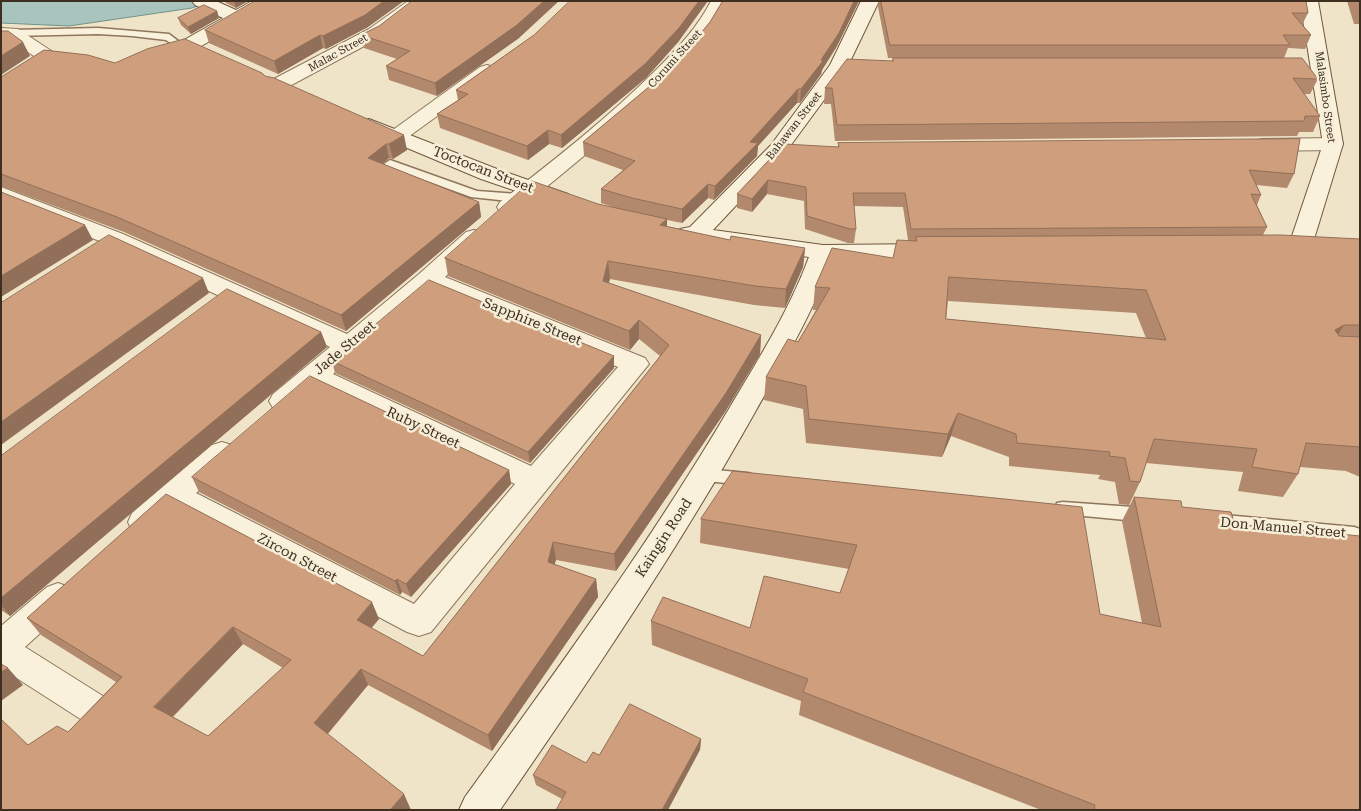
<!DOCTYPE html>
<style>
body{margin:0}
#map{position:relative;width:1361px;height:811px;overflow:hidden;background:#f0e4c8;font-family:"Roboto Serif",serif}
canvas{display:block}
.frame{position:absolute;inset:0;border:2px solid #3d2e20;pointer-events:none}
</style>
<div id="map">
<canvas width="1361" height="811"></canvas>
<div class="frame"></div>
</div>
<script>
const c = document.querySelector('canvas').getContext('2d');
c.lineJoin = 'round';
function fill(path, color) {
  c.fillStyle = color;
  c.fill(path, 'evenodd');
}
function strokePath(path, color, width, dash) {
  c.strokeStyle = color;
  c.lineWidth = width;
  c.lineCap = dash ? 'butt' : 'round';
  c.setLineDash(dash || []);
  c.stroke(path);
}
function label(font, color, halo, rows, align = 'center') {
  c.font = font + ' "Roboto Serif",serif';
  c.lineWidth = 5;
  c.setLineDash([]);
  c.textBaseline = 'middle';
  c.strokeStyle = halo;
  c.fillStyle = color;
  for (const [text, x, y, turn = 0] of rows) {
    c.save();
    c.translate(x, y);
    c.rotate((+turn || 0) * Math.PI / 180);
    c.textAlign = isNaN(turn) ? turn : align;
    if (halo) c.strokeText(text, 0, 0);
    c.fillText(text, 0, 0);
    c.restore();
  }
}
const water = new Path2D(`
 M1 1H211L192 8 69 26 1 23Z`);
fill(water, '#a9c4bc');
strokePath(water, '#6f938a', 1);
const lane = new Path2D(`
 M98 28 169 34 186 47 181 50 166 40 132 36 98 34 12 36 7 33 12 30Z
 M390 160 477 191 518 194 524 198 518 202 471 197 386 166 384 164Z
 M705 469 748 473 754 475 756 479 754 483 748 485 705 481 699 479 697 475 699 471Z
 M1063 502 1147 508 1153 510 1155 515 1153 520 1147 522 1063 514 1057 513 1055 508 1057 503Z
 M1214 514 1354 527 1360 529V539L1354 541 1214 528 1208 526 1206 521 1208 516Z`);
const street = new Path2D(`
 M408 1H429L381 37 284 89 277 91 270 89 267 85 270 81 369 29Z
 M711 1H729C715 29 692 54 671 76 623 126 569 168 516 212L508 214 500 212 497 207 500 202C554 160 608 118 657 69 677 49 698 27 711 1Z
 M1 28 18 29 53 52 55 56 53 60C32 65 21 38 1 38Z
 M487 65 494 67 497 71 494 75 404 140 397 142 390 140 387 136 390 132 480 67Z
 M1333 138 1340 140 1343 144 1340 148 1333 150 1262 151 1255 149 1252 145 1255 141 1262 139Z
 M1 187 123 234 347 334 419 274 466 232 474 230 482 232 486 237 482 242 445 277 645 358 649 364 431 632 419 636 407 632 177 510C162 523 153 538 132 531L128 522 132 513 212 445 222 442 232 445 236 453 232 461 196 493 414 604 515 484 316 388C302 400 292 414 273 408L269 401 273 394 330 347 107 244 1 202ZM431 289 618 367 531 466 333 374Z
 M58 583 69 587 74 597 69 607 25 647 106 698 112 709 106 720 94 725 82 720 1 668V626L47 587Z`);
const secondary = new Path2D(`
 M192 1H216L236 10 252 1H274L271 5 198 48 191 50 184 48 182 44 184 40 223 18 195 5Z
 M861 1H879L846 70 785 153 713 230 823 245 932 244 940 246 944 251 940 256 932 258 832 259C813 314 782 364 754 414 677 551 589 681 500 810H459L465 797C557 670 650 543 730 407 759 358 789 311 809 257L688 241 680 239 676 234 680 229 690 227 771 145 830 65Z
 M1300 1H1318L1343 144 1311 249 1307 254C1294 257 1280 257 1267 254L1263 249 1267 244 1290 242 1323 144Z
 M369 119 497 169 568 194 571 199 568 204 560 206 481 179 362 129 359 125 362 121Z`);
strokePath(lane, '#8d765c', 3);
strokePath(street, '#8d765c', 2);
strokePath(secondary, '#6f573f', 2);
fill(lane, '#faf1dc');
fill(street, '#faf1dc');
fill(secondary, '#faf1dc');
fill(new Path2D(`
 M225 1H248L236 8 226 3Z
 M723 1H859L837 46 822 70 821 74 800 103H797L758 146 757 156 714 200 708 198 682 223 667 220V227L730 240 805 248 803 267 785 308 754 305 610 279 608 283 761 335 760 354 725 412 616 571 556 560 554 564 596 579 598 597 492 751 368 685 328 734 28 745 68 732 116 682 41 635 27 618 379 619 371 628 423 656 660 356 639 339 630 350 448 276 445 258 598 204 616 208 601 203V189L623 170 584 156 583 142 662 76 687 50 710 22ZM243 644 283 668 208 736 173 717Z
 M879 1H1306L1308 13 1302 25 1311 35 1305 49 1288 48 1284 58H888L878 7Z
 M1347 1H1360V27L1359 24H1354Z
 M217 11 219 18 191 34 181 25 178 18Z
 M379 26 519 38 437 96 389 80 386 66 397 59 364 48 361 35Z
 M368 27 326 49 323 48 278 74 209 43 205 30Z
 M534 35 679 41 646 78 562 148 549 144 528 160 440 128 437 114 458 100 456 90Z
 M893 58 1318 79 1310 94H1304L1320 116 1313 132H1299L1297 136 835 141 831 104H824L825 88 892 61Z
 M115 63 265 76 407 150 393 159 389 158 383 164 479 202 481 217 346 331 124 232 1 186V77Z
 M1300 139 1294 174 1287 188 1256 185 1261 195 1257 205 1267 227 1263 235 1360 239V477L1346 471 1300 467 1298 474 1283 497 1238 491 1243 472 1146 463 1140 482 1129 505 1119 504 1115 482 1098 479 1100 475 1009 466V457L951 436 942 457 806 443 803 409 764 400 766 377 798 342 816 310H813L815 287 893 258 908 240 903 207 854 206 856 229 854 243H848L805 229 804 201 767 194 752 212 737 208V194L838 147V143ZM948 301 1136 313 1146 338 946 319Z
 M321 332 327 347 10 616 1 610V456Z
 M614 356V368L530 463 335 373 332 361Z
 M509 470 511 484 411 597 402 592 400 595 199 492 192 477Z
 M733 471 1100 614 1142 623 1122 521 1134 497 1182 507 1235 524 1360 810H1041L799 715 801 701 652 645 651 621 750 628 840 593 849 569 700 543 701 519Z
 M701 739 700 750 562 799 536 785 533 775 586 763 599 755Z`), '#b2896c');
fill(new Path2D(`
 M234 1H248L236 8Z
 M384 1H404L368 27 326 49 323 36Z
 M544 1H559L519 38 437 96 435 83Z
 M699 1H708L679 41 646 78 562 148 561 135Z
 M854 1H859L837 46 822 70 821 74 800 103 801 89 821 60Z
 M217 11 219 18 191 34 188 27Z
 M320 35 323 48 278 74 274 61Z
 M23 42 30 56 1 75V56Z
 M798 89 797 103 758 146 757 156 714 200 715 186 750 142Z
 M548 130 549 144 528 160 527 146Z
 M404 135 407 150 393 159 389 144Z
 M386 144 389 158 372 173 368 158Z
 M768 180 767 194 752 212V199Z
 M708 184V198L682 223V209Z
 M479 202 481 217 346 331 341 315Z
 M667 219V237L660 225Z
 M85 225 93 240 1 297V276Z
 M805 248 803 267 785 308 786 289Z
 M608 261 610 279 604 300 603 281Z
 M203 278 209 293 1 445V422Z
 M639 320V339L630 350 629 331Z
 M1344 325 1330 348 1335 330Z
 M321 332 327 347 10 616 1 605V598Z
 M761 335 760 354 725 412 616 571 614 554Z
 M614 356V368L530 463 528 452Z
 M958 413 951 436 942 457 948 434Z
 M509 470 511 484 411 597 406 584Z
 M553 542 556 560 550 580 548 562Z
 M397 579 402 592 400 595 395 581Z
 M596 579 598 597 492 751 488 735Z
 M372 602 379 619 364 637 357 620Z
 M233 627 243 644 166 723 154 707Z
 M8 668 23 685 1 701V672Z
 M361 669 368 685 323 739 314 723Z
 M701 739 700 750 668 810H662Z
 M404 794 411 810H390Z`), '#916f58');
const building = new Path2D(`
 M255 1H384L365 15 323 36 320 35 274 61 205 30Z
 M412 1H544L517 25 435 83 386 66 410 51 361 35 379 26Z
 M570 1H699L679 28 645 64 561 135 548 130 527 146 437 114 468 94 456 90 534 35Z
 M723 1H854L839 33 821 60 823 61 801 89H798L750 142 758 143 715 186 708 184 682 209 632 198 601 189 635 161 583 142 662 76 687 50 710 22Z
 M881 1H1306L1308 13H1292L1311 35H1283L1290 45H890Z
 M204 5 217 11 188 27 178 18Z
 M1 31H8L23 42 1 56Z
 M185 39 262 73 265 76 274 78 404 135 389 144H386L368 158 479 202 341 315 117 217 1 174V77L44 50 88 55 115 63 147 49Z
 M893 58H1302L1318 79 1293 78 1320 116H1305L1304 121 837 125 832 88H825L847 59 893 61Z
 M1300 139 1294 174 1249 170 1261 195 1251 194 1267 227 911 229 905 193H853L856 229H850L807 216 806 187 768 180 752 199 737 194 784 144 839 147 838 143Z
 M532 181 598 204 667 219 660 225 730 240 731 236 805 248 786 289 755 286 608 261 603 281 761 335 726 393 614 554 553 542 548 562 596 579 488 735 361 669 314 723 404 794 390 810H1V719L28 745 57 726 68 732 122 677 27 618 166 494 372 602 357 620 423 656 669 345 639 320 629 331 445 258ZM233 627 291 660 208 736 154 707Z
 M1 192 85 225 1 276Z
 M109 235 203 278 1 422V303Z
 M1281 235 1360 239V325H1344L1335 330 1339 336 1360 337V447L1306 443 1298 474 1252 467 1257 449 1154 439 1140 482 1130 481 1125 458 1109 456 1110 452 1017 443 1016 434 958 413 948 434 809 419 806 386 766 377 788 339 798 342 830 288 815 287 832 248 893 258 897 240 917 241 916 237ZM949 277 1146 290 1166 340 946 319Z
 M429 280 614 356 528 452 332 361Z
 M227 289 321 332 1 598V456Z
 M310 376 509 470 406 584 397 579 395 581 192 477Z
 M733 471 1082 507 1100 614 1161 627 1134 497 1181 501 1182 507 1231 512 1235 524 1360 536V810H1094L1095 805 803 692 808 679 651 621 663 597 750 628 764 576 840 593 857 545 701 519Z
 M1 664 8 668 1 672Z
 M630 704 701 739 662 810H556L566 792 533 775 552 745 586 763 593 752 599 755Z`);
fill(building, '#cf9f7d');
strokePath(building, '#916f58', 1);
label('11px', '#3d2e20', '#f7eed8', [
 ["Malac Street",338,53,-29],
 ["Corumi Street",675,59,-48],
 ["Malasimbo Street",1325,97,82],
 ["Bahawan Street",794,126,-52]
]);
label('14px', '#3d2e20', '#f7eed8', [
 ["Toctocan Street",483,170,21],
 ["Sapphire Street",532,322,22],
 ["Jade Street",345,348,-40],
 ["Ruby Street",423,428,25],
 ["Don Manuel Street",1283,528,5],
 ["Kaingin Road",664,538,-57],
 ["Zircon Street",297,558,28]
]);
</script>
